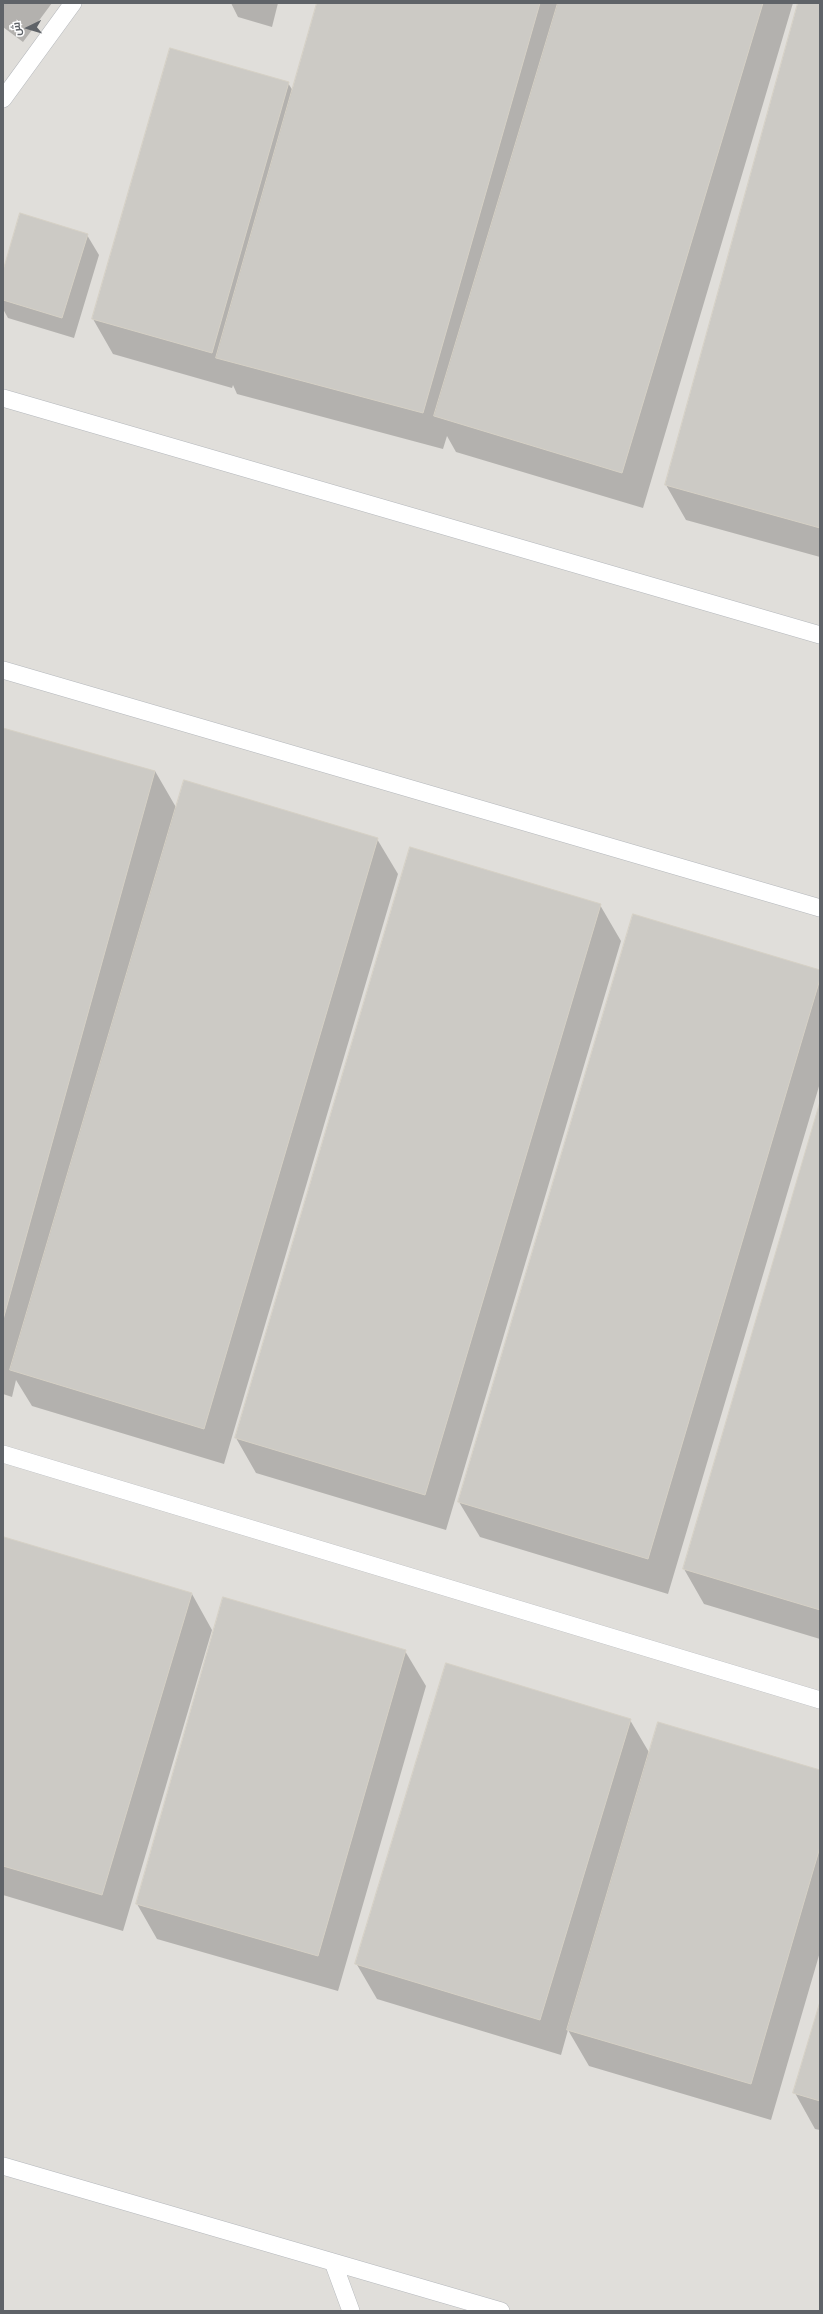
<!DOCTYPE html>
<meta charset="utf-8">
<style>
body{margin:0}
#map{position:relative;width:823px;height:2314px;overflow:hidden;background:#f1efe8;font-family:"PT Sans",Cairo,sans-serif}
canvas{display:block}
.frame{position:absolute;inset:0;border:4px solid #5f6368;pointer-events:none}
.north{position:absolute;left:8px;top:8px;width:40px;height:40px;-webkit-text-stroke:3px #fff;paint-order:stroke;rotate:265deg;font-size:11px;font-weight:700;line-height:16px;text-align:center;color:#5f6368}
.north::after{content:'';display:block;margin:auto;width:14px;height:18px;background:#5f6368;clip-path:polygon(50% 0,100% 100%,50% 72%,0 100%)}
</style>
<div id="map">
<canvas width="823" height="2314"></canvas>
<div class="frame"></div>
<div class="north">ش</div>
</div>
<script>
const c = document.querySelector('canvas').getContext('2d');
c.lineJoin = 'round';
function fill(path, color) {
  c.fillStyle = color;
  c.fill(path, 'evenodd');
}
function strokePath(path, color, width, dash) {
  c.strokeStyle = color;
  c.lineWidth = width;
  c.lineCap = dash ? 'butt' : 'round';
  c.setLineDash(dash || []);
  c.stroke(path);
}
fill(new Path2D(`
 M3 3H820V2311H3Z`), '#e0deda');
fill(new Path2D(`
 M3 3H52L23 42 3 27Z
 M231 3H278L272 27 238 17Z
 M318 3H793L643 508 456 452 447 436 443 449 237 394 233 385 232 388 113 354 93 319 288 83 293 91Z
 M799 3H820V557L686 520 666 485Z
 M87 235 99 255 74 338 8 318 3 309V274Z
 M3 729 155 771 177 809 377 839 398 874 224 1464 32 1406 16 1380 12 1397 3 1394Z
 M600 905 621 941 446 1530 256 1473 236 1438Z
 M820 972V1083L668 1594 480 1537 459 1502Z
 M820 1106V1639L704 1604 684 1569Z
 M4 1538 192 1594 212 1630 123 1931 3 1895Z
 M405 1651 426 1686 338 1991 157 1939 137 1904Z
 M630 1720 650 1754 820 1771V1952L771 2120 589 2066 568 2030 561 2055 377 1999 356 1963Z
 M820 2005V2130L815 2129 795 2093Z`), '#0003');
const building = new Path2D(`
 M317 3H540L423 413 216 358Z
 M558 3H763L622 473 434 416Z
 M798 3H820V528L665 485Z
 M170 48 289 82 212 353 92 319Z
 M20 213 88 234 62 318 3 300V271Z
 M3 728 155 771 3 1320Z
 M184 780 378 838 204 1429 10 1370Z
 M410 847 601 904 425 1495 235 1438Z
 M633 914 820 970V979L648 1559 458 1502Z
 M820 1102V1610L683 1569Z
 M4 1537 192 1593 102 1895 3 1866Z
 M223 1597 406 1650 318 1956 136 1904Z
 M446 1663 631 1719 540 2020 355 1964Z
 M658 1722 820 1770V1847L751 2084 567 2030Z
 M820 2002V2101L793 2093Z`);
fill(building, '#cccac5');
strokePath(building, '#d6d1c6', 1);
const service = new Path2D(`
 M3 99 73 3
 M3 398 820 635
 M3 670 820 908
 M3 1454 820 1700
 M3 2166 501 2311
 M333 2262 351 2311`);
strokePath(service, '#b5b8bc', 18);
strokePath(service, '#fff', 17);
</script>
